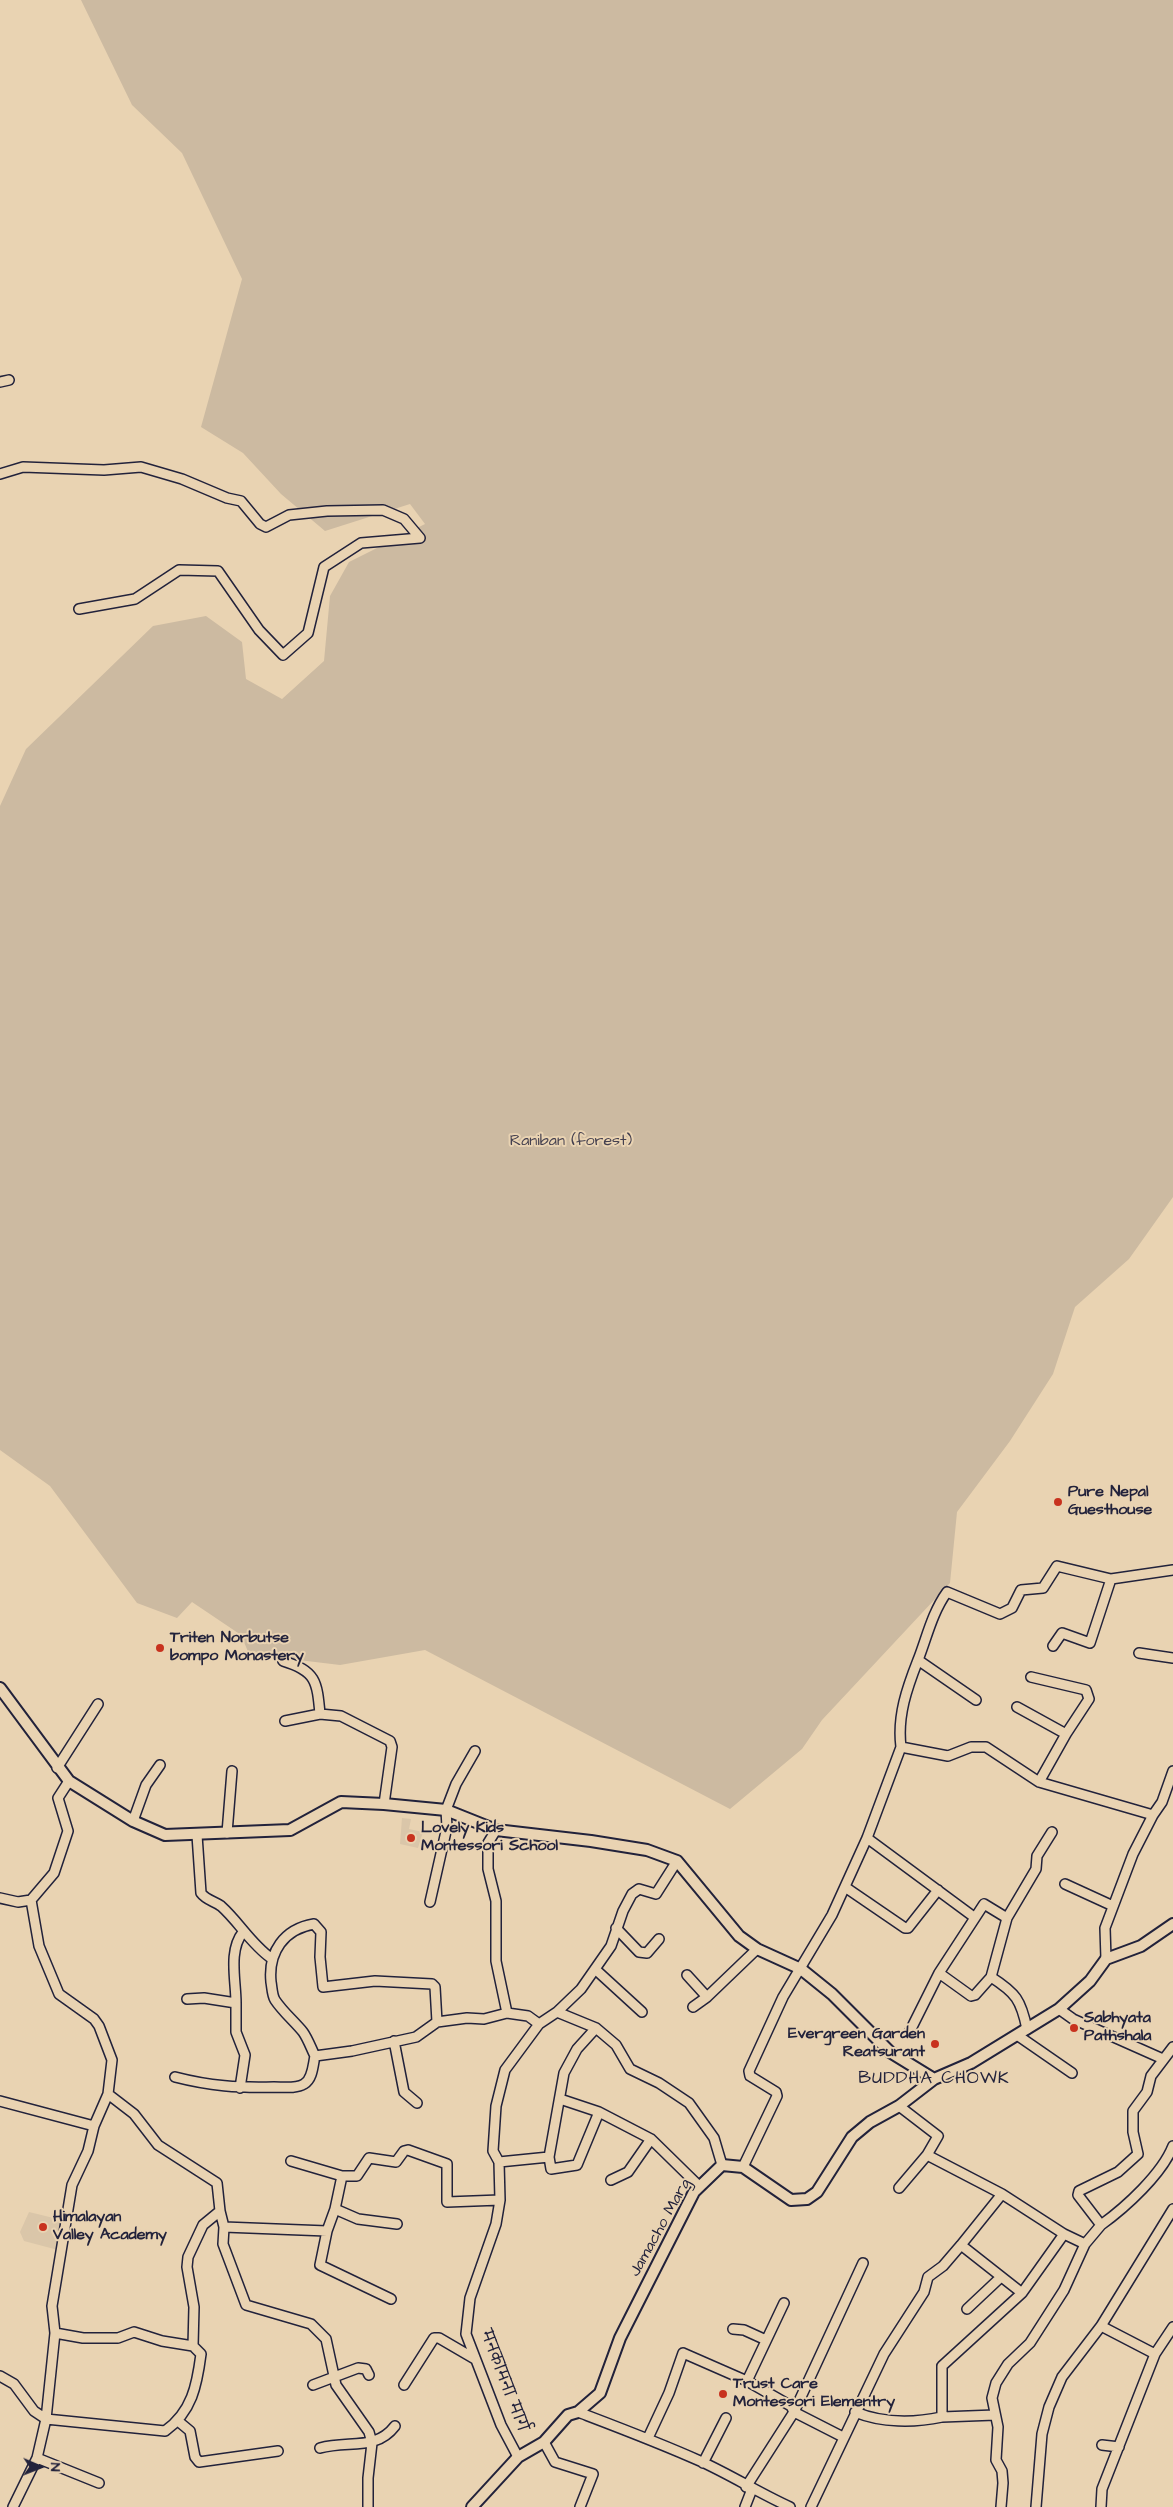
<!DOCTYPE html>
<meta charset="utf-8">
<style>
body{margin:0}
#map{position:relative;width:1173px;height:2507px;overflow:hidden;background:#e9d3b2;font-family:"Architects Daughter",sans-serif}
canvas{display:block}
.north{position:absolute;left:15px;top:2442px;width:50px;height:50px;-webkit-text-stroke:4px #e9d3b2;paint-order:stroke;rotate:91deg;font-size:14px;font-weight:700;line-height:20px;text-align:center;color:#22223b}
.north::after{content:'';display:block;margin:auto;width:18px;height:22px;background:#22223b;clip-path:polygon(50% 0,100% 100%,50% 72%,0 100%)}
</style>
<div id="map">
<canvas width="1173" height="2507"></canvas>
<div class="north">N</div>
</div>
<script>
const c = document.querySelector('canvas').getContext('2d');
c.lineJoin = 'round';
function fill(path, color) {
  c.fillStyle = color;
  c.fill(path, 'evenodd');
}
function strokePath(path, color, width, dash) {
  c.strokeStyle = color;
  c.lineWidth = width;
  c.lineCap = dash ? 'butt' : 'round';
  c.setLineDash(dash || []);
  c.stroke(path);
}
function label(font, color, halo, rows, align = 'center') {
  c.font = font + ' "Architects Daughter","Playpen Sans Deva",sans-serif';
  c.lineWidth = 4;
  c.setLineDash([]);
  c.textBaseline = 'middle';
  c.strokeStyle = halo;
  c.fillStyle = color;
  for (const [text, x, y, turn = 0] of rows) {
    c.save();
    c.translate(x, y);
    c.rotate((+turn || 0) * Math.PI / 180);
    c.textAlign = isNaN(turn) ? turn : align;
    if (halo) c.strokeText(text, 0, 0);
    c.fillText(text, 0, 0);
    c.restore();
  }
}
fill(new Path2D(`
 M402 1818 411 1819 409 1829 423 1832 418 1848 400 1844Z
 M29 2212 66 2221 58 2250 24 2241 20 2232Z`), '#dac6a9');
fill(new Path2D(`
 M81 0H1173V1197L1129 1259 1075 1307 1053 1374 1010 1441 957 1512 950 1583 822 1720 802 1749 730 1809 425 1650 340 1665 249 1654 241 1635 192 1602 177 1618 137 1603 50 1486 0 1450V806L26 749 153 626 206 616 242 642 246 679 282 699 324 661 330 596 349 562 425 524 410 504 325 531 281 494 243 453 201 427 242 279 182 153 132 105Z`), '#ccbaa1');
const minor = new Path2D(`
 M0 382 9 380
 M0 474 23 467 104 470 141 467 182 479 227 498 241 501 260 524 266 527 289 515 327 511 383 510 404 519 420 538 361 543 324 567 308 633 283 655 259 630 218 571 179 570 135 599 79 609
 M1053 1646 1062 1633 1090 1643 1111 1579
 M1139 1653 1173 1658
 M918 1660 976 1700
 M283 1661C316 1671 317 1681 320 1714
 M1031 1677 1086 1690 1089 1699 1066 1734
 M1017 1707 1066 1734 1039 1782
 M285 1721 320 1714 341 1716 390 1741 392 1747 384 1804
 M901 1747 948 1756 971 1747H986L1039 1782 1153 1815
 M57 1768 98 1704
 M133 1821 146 1785 160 1765
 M496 1830 488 1843V1869L496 1901V1961L507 2013
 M227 1833 232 1771
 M197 1835 201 1893C206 1900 214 1901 221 1906 239 1922 251 1944 271 1958
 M867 1838 974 1917
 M1065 1884 1113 1906
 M845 1887 905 1928H908L938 1890
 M0 1898 18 1902 31 1900 54 1873 68 1831 58 1798 69 1781
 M430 1902 447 1827 446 1810 456 1784 475 1751
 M616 1928 639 1952 647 1953 659 1939
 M1106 1959 1105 1928 1133 1854 1153 1815 1162 1802 1173 1771
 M595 1969 642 2012
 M939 1973 971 1996 975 1995 991 1977 1007 1918 1036 1869 1037 1856 1052 1832
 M687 1975 707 1997
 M991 1977C1016 1993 1021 2000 1027 2029
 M187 1999 204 1998 236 2003V2032L245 2055 240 2088
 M236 2003C236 1980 228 1951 243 1932
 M693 2007 707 1997 757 1949
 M1059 2009 1073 2019 1163 2059
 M596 2028 616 2045 630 2069 659 2083 689 2103 714 2138 722 2165
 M909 2033 939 1973 984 1904 1007 1918
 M1017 2035 1072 2073
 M394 2041 404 2092 417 2103
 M315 2056 352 2051 416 2037 437 2022 467 2018 484 2019 507 2013 528 2016 539 2024
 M175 2077C210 2086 238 2088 274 2087 283 2087 296 2089 304 2084 313 2079 313 2064 315 2056 311 2048 308 2039 303 2032 294 2021 283 2012 275 2000 272 1995 272 1987 271 1982 268 1952 284 1929 314 1924L321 1932 320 1957 323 1987 375 1981 432 1984 435 1987 437 2022
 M108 2094 134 2114 158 2145 217 2183 220 2211 203 2225 188 2257 187 2267 194 2307 193 2346
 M560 2099 599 2112 651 2139 699 2186
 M0 2101 94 2126
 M549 2157 564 2073 577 2049 596 2028 557 2012
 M291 2161 342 2176H357L369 2158 396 2162 404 2151 408 2150 447 2164V2202L500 2200 499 2162 493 2151 496 2106 505 2070 539 2024 557 2012 581 1989 611 1946 623 1911 632 1894 639 1889 656 1894 677 1861
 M499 2162 549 2157 551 2169 577 2165 599 2112
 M743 2167 777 2096 776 2092 750 2076 749 2071 783 1997 832 1915 867 1838 901 1747C897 1716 907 1688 918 1660 927 1637 932 1613 947 1592L1000 1614 1012 1608 1021 1590 1043 1588 1057 1566 1111 1579 1173 1570
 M611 2180 628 2172 651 2139
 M899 2188 927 2155
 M1002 2194 1064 2234 1085 2244
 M500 2200 496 2224 470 2298 466 2334 501 2425 518 2457
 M335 2209 358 2219 397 2224
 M220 2211 224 2227 223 2244 246 2305 311 2324 326 2339 336 2385 369 2432 372 2443 368 2478V2507
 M1101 2225C1126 2207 1162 2174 1173 2146
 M224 2227 327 2231 335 2209 342 2176
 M327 2231 320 2265 391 2299
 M961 2245 1022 2293 1064 2234
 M967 2309 1001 2277
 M1101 2326 1155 2354
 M733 2329 744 2330 766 2340
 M0 2376 14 2384 34 2411 46 2419 165 2431C192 2412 197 2385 201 2354L193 2346 162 2341 134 2332 118 2338H83L55 2333
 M747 2381 784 2303
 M313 2385 358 2368 366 2369 369 2375
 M404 2385 434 2338H439L475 2359
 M578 2412C620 2428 660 2443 700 2461 731 2475 759 2493 790 2507
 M855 2412C882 2423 914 2423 942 2417V2366L1022 2293
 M942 2417 995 2415
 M178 2421 190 2431 195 2457 199 2462 278 2451
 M648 2438 669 2393 683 2353 747 2381 791 2406 794 2412 843 2437
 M544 2442 555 2462 593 2474 580 2507
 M1102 2445 1119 2447
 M320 2448C349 2440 376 2451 395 2426
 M37 2458 99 2483
 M703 2463 726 2418
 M746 2487 794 2412 863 2263
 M13 2507 37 2458 46 2419 55 2333 52 2306 72 2185 88 2151 94 2126 108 2094 112 2060 99 2026 94 2019 59 1994 39 1946 31 1900
 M745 2507 752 2489
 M811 2507 884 2354 924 2292 928 2277 943 2266 961 2245 1002 2194 927 2155 938 2136 899 2106
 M1001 2507 1003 2483 1002 2471 996 2460 998 2427 992 2398 996 2383 1008 2364 1030 2343 1064 2290 1085 2244 1101 2225 1078 2195 1079 2191 1118 2172 1138 2154 1133 2132V2111L1147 2092 1151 2076 1173 2047
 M1036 2507 1042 2434 1049 2407 1062 2377 1101 2326 1173 2209
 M1101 2507 1102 2489 1155 2354 1173 2327`);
const tertiary = new Path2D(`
 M0 1688 69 1781 133 1821 165 1835 290 1830 341 1802 384 1804 446 1810 496 1830 591 1841 647 1850 677 1861 739 1936 757 1949 801 1969 832 1994 890 2052 934 2079
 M472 2507 518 2457 544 2442 568 2415 578 2412 600 2393 620 2338 694 2192 722 2165 743 2167 791 2200 807 2199 817 2192 852 2137 870 2122 899 2106 934 2079 971 2063 1059 2009 1090 1981 1106 1959 1141 1946 1173 1924`);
strokePath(minor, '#22223b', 12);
strokePath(tertiary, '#22223b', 14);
strokePath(minor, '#e9d3b2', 9);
strokePath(tertiary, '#e9d3b2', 10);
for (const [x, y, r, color] of [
 [1058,1502,5,"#c8321e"],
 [160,1648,5,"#c8321e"],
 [411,1838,5,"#c8321e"],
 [1074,2028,5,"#c8321e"],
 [935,2044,5,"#c8321e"],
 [43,2227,5,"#c8321e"],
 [723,2394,5,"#c8321e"]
]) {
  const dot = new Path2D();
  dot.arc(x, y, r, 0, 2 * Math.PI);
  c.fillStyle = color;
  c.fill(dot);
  strokePath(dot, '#e9d3b2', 2);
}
label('16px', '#44404f', '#e9d3b2', [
 ["Raniban (forest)",571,1142]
]);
label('bold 16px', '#22223b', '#e9d3b2', [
 ["Pure Nepal",1068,1493],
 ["Guesthouse",1068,1511],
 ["Triten Norbutse",170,1639],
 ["bompo Monastery",170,1657],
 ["Lovely Kids",421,1829],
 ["Montessori School",421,1847],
 ["Sabhyata",1084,2019],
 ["Pathshala",1084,2037],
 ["Evergreen Garden",925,2035,"right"],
 ["Reatsurant",925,2053,"right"],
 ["Himalayan",53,2218],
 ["Valley Academy",53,2236],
 ["Trust Care",733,2385],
 ["Montessori Elementry",733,2403]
], 'left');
label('16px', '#22223b', '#e9d3b2', [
 ["Jamacho Marg",661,2228,-61],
 ["मनकामना मार्ग",503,2381,69]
]);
c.letterSpacing = '1px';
label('18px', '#22223b', '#e9d3b2', [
 ["BUDDHA CHOWK",934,2079]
]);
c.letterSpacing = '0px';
</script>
